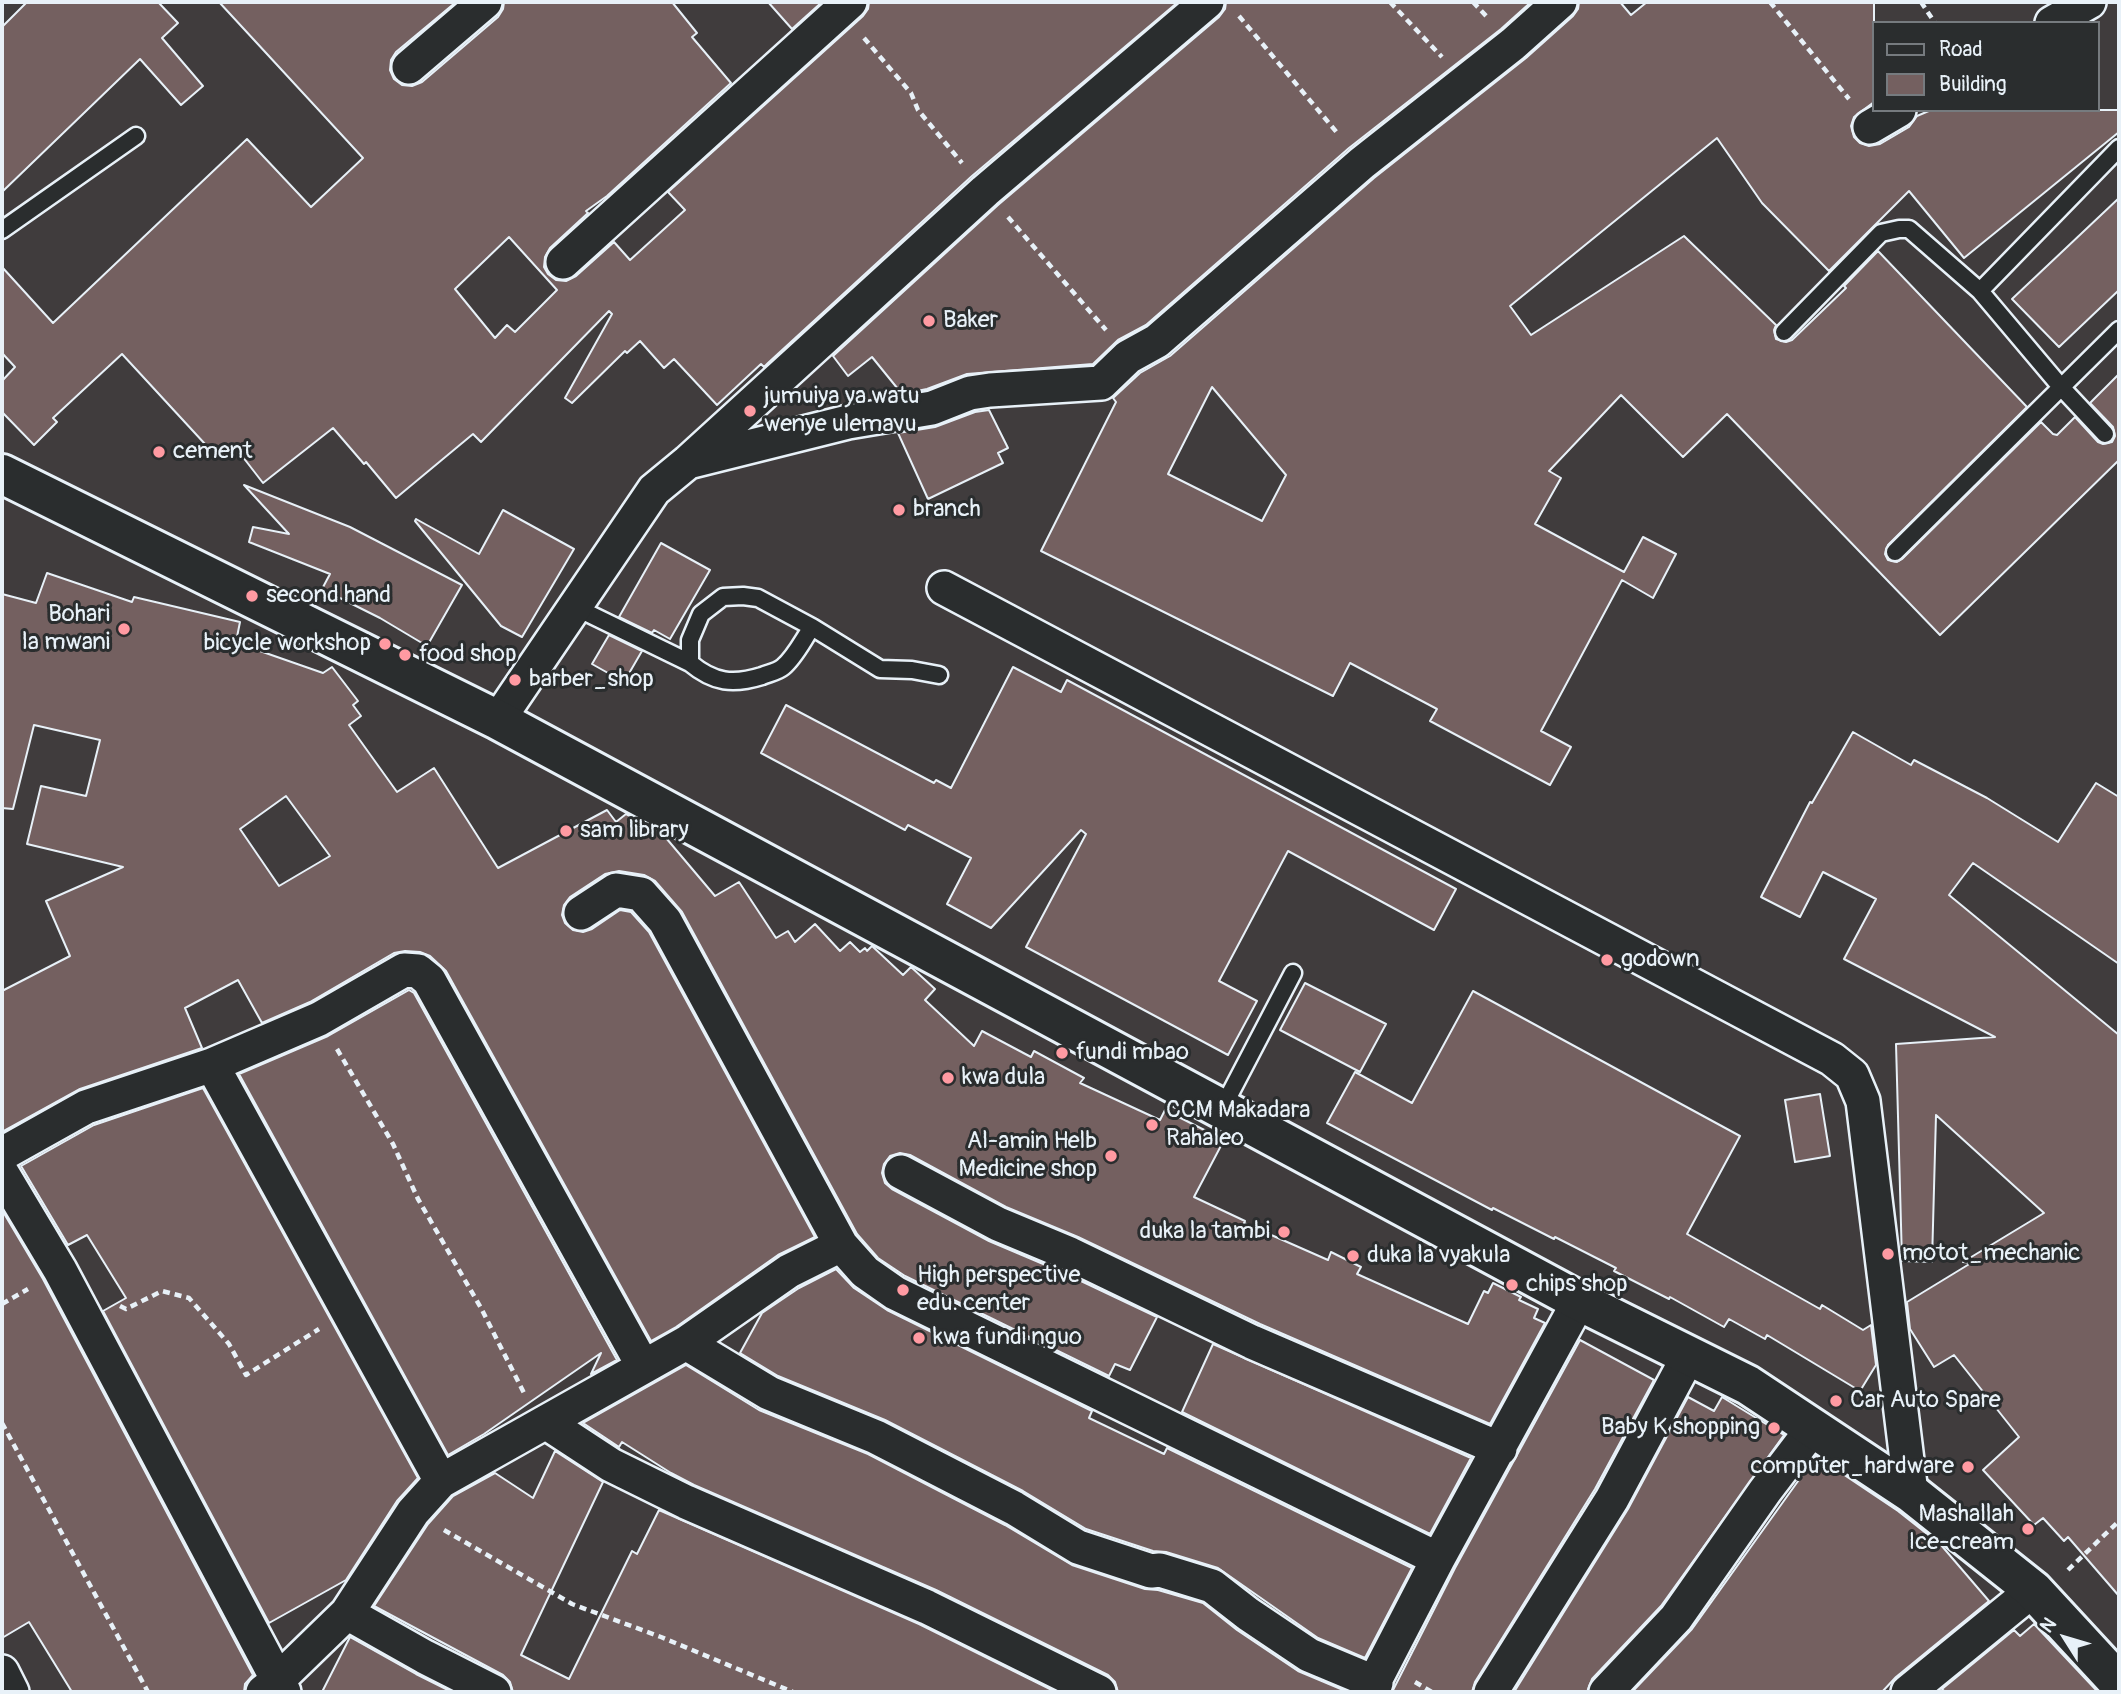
<!DOCTYPE html>
<style>
body{margin:0}
#map{position:relative;width:2121px;height:1694px;overflow:hidden;background:#403c3d;font-family:Pangolin,sans-serif}
canvas{display:block}
.frame{position:absolute;inset:0;border:4px solid #e8f1f8;pointer-events:none}
.legend{position:absolute;left:1872px;top:21px;width:228px;height:91px;box-sizing:border-box;background:#2a2d2e;border:2px solid #767b7f;margin:0;padding:9px 12px;list-style:none;font-size:21px;color:#e8f1f8}
.legend li{display:flex;align-items:center;gap:14px;height:35px}
.legend b{width:35px;border:2px solid #767b7f}
.north{position:absolute;left:2030px;top:1603px;width:70px;height:70px;-webkit-text-stroke:5px #2a2d2e;paint-order:stroke;rotate:307deg;font-size:19px;font-weight:700;line-height:28px;text-align:center;color:#e8f1f8}
.north::after{content:'';display:block;margin:auto;width:24px;height:32px;background:#e8f1f8;clip-path:polygon(50% 0,100% 100%,50% 72%,0 100%)}
</style>
<div id="map">
<canvas width="2121" height="1694"></canvas>
<div class="frame"></div>
<ul class="legend">
<li><b style="height:9px;background:#2a2d2e"></b>Road</li>
<li><b style="height:19px;background:#746060"></b>Building</li>
</ul>
<div class="north">N</div>
</div>
<script>
const c = document.querySelector('canvas').getContext('2d');
c.lineJoin = 'round';
function fill(path, color) {
  c.fillStyle = color;
  c.fill(path, 'evenodd');
}
function strokePath(path, color, width, dash) {
  c.strokeStyle = color;
  c.lineWidth = width;
  c.lineCap = dash ? 'butt' : 'round';
  c.setLineDash(dash || []);
  c.stroke(path);
}
function label(font, color, halo, rows, align = 'center') {
  c.font = font + ' Pangolin,sans-serif';
  c.lineWidth = 6;
  c.setLineDash([]);
  c.textBaseline = 'middle';
  c.strokeStyle = halo;
  c.fillStyle = color;
  for (const [text, x, y, turn = 0] of rows) {
    c.save();
    c.translate(x, y);
    c.rotate((+turn || 0) * Math.PI / 180);
    c.textAlign = isNaN(turn) ? turn : align;
    if (halo) c.strokeText(text, 0, 0);
    c.fillText(text, 0, 0);
    c.restore();
  }
}
const building = new Path2D(`
 M27 2H158L178 23 162 38 203 86 181 105 140 59 2 192V27Z
 M219 2H456L396 52 391 60 390 70 394 79 402 85 412 86 422 82 498 17 503 9 504 2H672L697 33 692 37 731 83 607 196 586 211 588 213 550 248 545 257 544 267 548 274 556 280 566 281 576 276 614 242 630 260 685 210 668 192 863 16 868 9 869 2H1178L972 176 768 363 764 367 761 364 717 405 674 359 664 368 640 341 627 353 625 351 572 403 565 398 612 314 609 311 481 442 473 434 396 498 366 462 364 464 333 428 263 483 232 443 217 457 122 354 53 418 57 422 34 445 2 412V381L15 367 2 353V267L53 323 247 139 311 207 363 158ZM509 237 557 290 515 332 507 325 495 338 455 289Z
 M768 2H822L792 29Z
 M1226 2H1531L1501 29 1349 148 1146 325 1118 340 1093 364 967 374 927 389 902 394 872 357 848 376 833 356 998 205 1219 17 1225 9Z
 M1579 2H1620L1631 15 1647 2H1874V102L1854 117 1851 126 1854 137 1860 143 1869 146 1880 144 1909 127 1917 116 1931 110H2119V132L1964 258 1909 191 1829 271 1762 203 1717 138 1510 306 1531 335 1684 236 1776 325 1774 330 1776 339 1786 342 1792 340 1846 288 1844 286 1878 251 2027 407 1888 545 1885 554 1888 560 1897 562 1902 559 2041 422 2053 434 2057 435 2075 417 2098 442 2103 444 2112 442 2115 436 2113 427 2090 403 2119 374V460L1940 635 1727 414 1683 457 1621 395 1549 471 1561 478 1535 524 1624 572 1643 537 1676 554 1653 598 1622 580 1541 731 1571 747 1550 785 1430 721 1437 709 1350 663 1333 696 1041 551 1116 402 1113 398 1140 373 1170 356 1374 178 1526 58 1573 16 1578 9ZM1212 387 1286 475 1262 521 1168 474Z
 M2119 198V290L2059 347 2012 299Z
 M989 410 1008 448 998 453 1003 463 928 499 898 433 935 427 975 412Z
 M244 485 350 527 462 585 427 646 380 618 322 589 330 574 249 542 253 527 289 534Z
 M503 510 574 549 522 637 501 626 415 521 416 519 479 554Z
 M661 543 710 570 670 639 654 630 652 633 619 617Z
 M47 573 132 602 134 597 240 622 237 637 262 645 260 651 323 673 332 667 358 701 353 705 361 716 349 725 397 792 434 768 498 868 607 810 616 822 626 814 661 832 715 896 739 882 776 938 788 931 795 942 815 924 840 951 850 942 860 952 865 948 867 951 872 946 903 975 911 967 935 989 925 1000 974 1046 982 1031 1031 1057 1034 1051 1084 1078 1080 1083 1160 1120 1165 1110 1224 1140 1194 1197 1245 1221 1244 1223 1328 1260 1331 1252 1361 1267 1357 1274 1468 1324 1484 1291 1488 1293 1493 1283 1521 1297 1519 1300 1538 1309 1534 1318 1545 1323 1490 1424 1260 1324 1078 1237 1006 1207 910 1155 900 1153 890 1156 884 1164 882 1173 885 1183 892 1189 989 1241 1062 1272 1157 1317 1130 1370 1115 1364 1109 1376 905 1276 878 1258 857 1234 682 912 655 881 644 875 619 871 605 874 570 897 564 905 562 915 565 923 573 930 583 932 592 929 620 910 631 912 649 932 815 1237 778 1255 676 1327 651 1341 446 971 430 956 420 952 405 951 394 953 310 1002 262 1023 238 980 185 1008 202 1048 80 1089 2 1132V991L70 956 46 901 123 867 27 844 41 786 86 796 100 740 34 725 13 809 2 808V594L36 603ZM286 796 330 856 279 886 240 829Z
 M609 635 642 651 624 682 592 664Z
 M1013 667 1061 692 1067 680 1456 889 1434 930 1288 851 1219 981 1257 1001 1228 1055 1026 947 1086 834 1081 830 991 928 947 904 971 858 908 825 905 830 761 753 786 705 934 783 936 780 951 788Z
 M1853 732 1911 765 1914 760 1987 798 2058 842 2096 783 2119 797V964L1973 863 1949 895 2119 1035V1596L2068 1537 2064 1541 2043 1518 2034 1525 1983 1470 2019 1437 1954 1355 1934 1367 1910 1329 1907 1302 1971 1263 1963 1262 2044 1213 1936 1115 1932 1262 1902 1261 1896 1044 1995 1037 1844 959 1876 899 1823 872 1800 917 1761 897 1810 802 1812 803Z
 M1305 983 1386 1024 1360 1072 1280 1030Z
 M409 990 414 993 617 1360 591 1374 601 1353 484 1434 448 1455 239 1074 328 1036Z
 M1473 991 1740 1136 1687 1234 1820 1309 1822 1305 1863 1330 1871 1325 1876 1365 1860 1391 1767 1335 1765 1339 1729 1319 1724 1327 1670 1297 1669 1299 1614 1271 1616 1268 1555 1237 1554 1239 1493 1208 1492 1210 1327 1123 1355 1072 1412 1103Z
 M203 1088 418 1478 397 1501 346 1580 269 1623 103 1311 126 1298 87 1235 68 1245 21 1166 94 1125Z
 M1820 1094 1830 1156 1795 1162 1785 1100Z
 M2 1210 43 1279 253 1675 245 1684 244 1692H72L29 1622 2 1638Z
 M836 1269 854 1288 887 1310 1092 1411 1089 1418 1164 1454 1167 1448 1412 1568 1365 1658 1318 1638 1218 1568 1166 1552 1153 1551 1086 1529 1023 1491 885 1420 778 1376 740 1353 762 1313 799 1288Z
 M1580 1340 1654 1380 1595 1489 1475 1682 1472 1692H1392L1455 1568Z
 M1213 1344 1471 1458 1430 1534 1182 1412Z
 M686 1365 759 1410 868 1454 1005 1525 1072 1565 1145 1589 1158 1590 1203 1603 1237 1630 1298 1671 1348 1692H1118L1115 1682 1108 1675 936 1590 694 1485 671 1473 622 1442 619 1447 583 1423Z
 M1688 1397 1714 1411 1722 1397 1784 1435 1661 1606 1592 1679 1587 1692H1514L1628 1509Z
 M555 1451 603 1482 521 1655 569 1679 632 1551 637 1554 659 1510 919 1624 1056 1692H513L510 1682 503 1675 374 1606 428 1524 453 1496 495 1473 533 1498Z
 M1816 1456 1898 1511 1941 1545 1989 1601 1896 1677 1882 1692H1632L1692 1629Z
 M2034 1624 2098 1692H1945L1942 1689 2014 1630 2020 1636Z
 M350 1637 416 1674 452 1692H322Z`);
fill(building, '#746060');
strokePath(building, '#e8f1f8', 2);
const service = new Path2D(`
 M2 230 136 136
 M1980 291 2119 148
 M1784 332 1881 233 1899 229H1909L1980 291 2061 387 2105 434
 M1895 552 2119 330
 M575 607 690 663
 M812 627C803 640 795 657 783 667 777 672 769 673 762 676 733 685 714 683 690 663V640L701 614 723 597 743 596 758 598 812 627 880 669 912 670 939 675
 M1222 1109 1293 973`);
const minor = new Path2D(`
 M2052 23 2089 2
 M409 67 485 2
 M1870 127 1899 110
 M563 262 850 2
 M688 462 848 422 932 408 970 393 990 390 1101 383 1128 357 1157 341 1362 163 1513 44 1560 2
 M944 588 1832 1059 1852 1075 1863 1101 1911 1493
 M498 720 654 490 688 462 985 191 1207 2
 M581 913 616 890 641 894 665 921 841 1245 865 1272 895 1293 1438 1559
 M212 1065 441 1481
 M2 1154 86 1107 212 1065 319 1019 404 970 418 971 429 980 643 1366
 M901 1172 998 1224 1070 1254 1252 1342 1500 1449
 M2 1173 60 1270 284 1692
 M686 1343 769 1393 876 1437 1014 1508 1078 1547 1151 1571 1160 1570 1212 1586 1248 1614 1309 1655 1376 1683
 M547 1423 611 1465 686 1502 927 1607 1099 1692
 M347 1613 425 1657 494 1692
 M2 1672 12 1692
 M263 1692 277 1681 347 1613 413 1512 441 1481 686 1343 789 1271 841 1245
 M1369 1692 1438 1559 1579 1301
 M1491 1692 1612 1499 1689 1355
 M1606 1692 1676 1618 1765 1491 1813 1428
 M1908 1692 2033 1590`);
const tertiary = new Path2D(`
 M2 474 498 720 1579 1301 1748 1385 1911 1493 2033 1590 2119 1683`);
strokePath(service, '#e8f1f8', 21);
strokePath(minor, '#e8f1f8', 38);
strokePath(tertiary, '#e8f1f8', 44);
strokePath(new Path2D(`
 M1390 2 1442 57
 M1473 2 1489 19
 M1770 2 1849 99
 M1921 2 1935 23
 M1239 16 1339 135
 M864 38 911 93 918 110 962 163
 M1008 217 1106 330
 M337 1049 393 1144 418 1199 481 1308 525 1395
 M2 1304 28 1289
 M120 1306 126 1309 162 1291 189 1298 229 1344 246 1375 319 1329
 M2 1423 148 1692
 M444 1530 572 1604 661 1637 793 1692
 M2068 1570 2119 1521
 M1415 1682 1432 1692`), '#e8f1f8', 4.5, [7, 5]);
strokePath(service, '#2a2d2e', 16);
strokePath(minor, '#2a2d2e', 33);
strokePath(tertiary, '#2a2d2e', 38);
for (const [x, y, r, color] of [
 [929,321,7,"#ff9aa2"],
 [750,411,7,"#ff9aa2"],
 [159,452,7,"#ff9aa2"],
 [899,510,7,"#ff9aa2"],
 [252,596,7,"#ff9aa2"],
 [124,629,7,"#ff9aa2"],
 [385,644,7,"#ff9aa2"],
 [405,655,7,"#ff9aa2"],
 [515,680,7,"#ff9aa2"],
 [566,831,7,"#ff9aa2"],
 [1607,960,7,"#ff9aa2"],
 [1062,1053,7,"#ff9aa2"],
 [948,1078,7,"#ff9aa2"],
 [1152,1125,7,"#ff9aa2"],
 [1111,1156,7,"#ff9aa2"],
 [1284,1232,7,"#ff9aa2"],
 [1888,1254,7,"#ff9aa2"],
 [1353,1256,7,"#ff9aa2"],
 [1512,1285,7,"#ff9aa2"],
 [903,1290,7,"#ff9aa2"],
 [919,1338,7,"#ff9aa2"],
 [1836,1401,7,"#ff9aa2"],
 [1774,1428,7,"#ff9aa2"],
 [1968,1467,7,"#ff9aa2"],
 [2028,1529,7,"#ff9aa2"]
]) {
  const dot = new Path2D();
  dot.arc(x, y, r, 0, 2 * Math.PI);
  c.fillStyle = color;
  c.fill(dot);
  strokePath(dot, '#2a2d2e', 2.5);
}
label('24px', '#e8f1f8', '#2a2d2e', [
 ["Baker",943,321],
 ["jumuiya ya watu",764,397],
 ["wenye ulemavu",764,425],
 ["cement",173,452],
 ["branch",913,510],
 ["second hand",266,596],
 ["Bohari",110,615,"right"],
 ["la mwani",110,643,"right"],
 ["bicycle workshop",371,644,"right"],
 ["food shop",419,655],
 ["barber_shop",529,680],
 ["sam library",580,831],
 ["godown",1621,960],
 ["fundi mbao",1076,1053],
 ["kwa dula",962,1078],
 ["CCM Makadara",1166,1111],
 ["Rahaleo",1166,1139],
 ["Al-amin Helb",1097,1142,"right"],
 ["Medicine shop",1097,1170,"right"],
 ["duka la tambi",1270,1232,"right"],
 ["motot_mechanic",1902,1254],
 ["duka la vyakula",1367,1256],
 ["High perspective",917,1276],
 ["edu. center",917,1304],
 ["chips shop",1526,1285],
 ["kwa fundi nguo",933,1338],
 ["Car Auto Spare",1850,1401],
 ["Baby K shopping",1760,1428,"right"],
 ["computer_hardware",1954,1467,"right"],
 ["Mashallah",2014,1515,"right"],
 ["Ice-cream",2014,1543,"right"]
], 'left');
</script>
